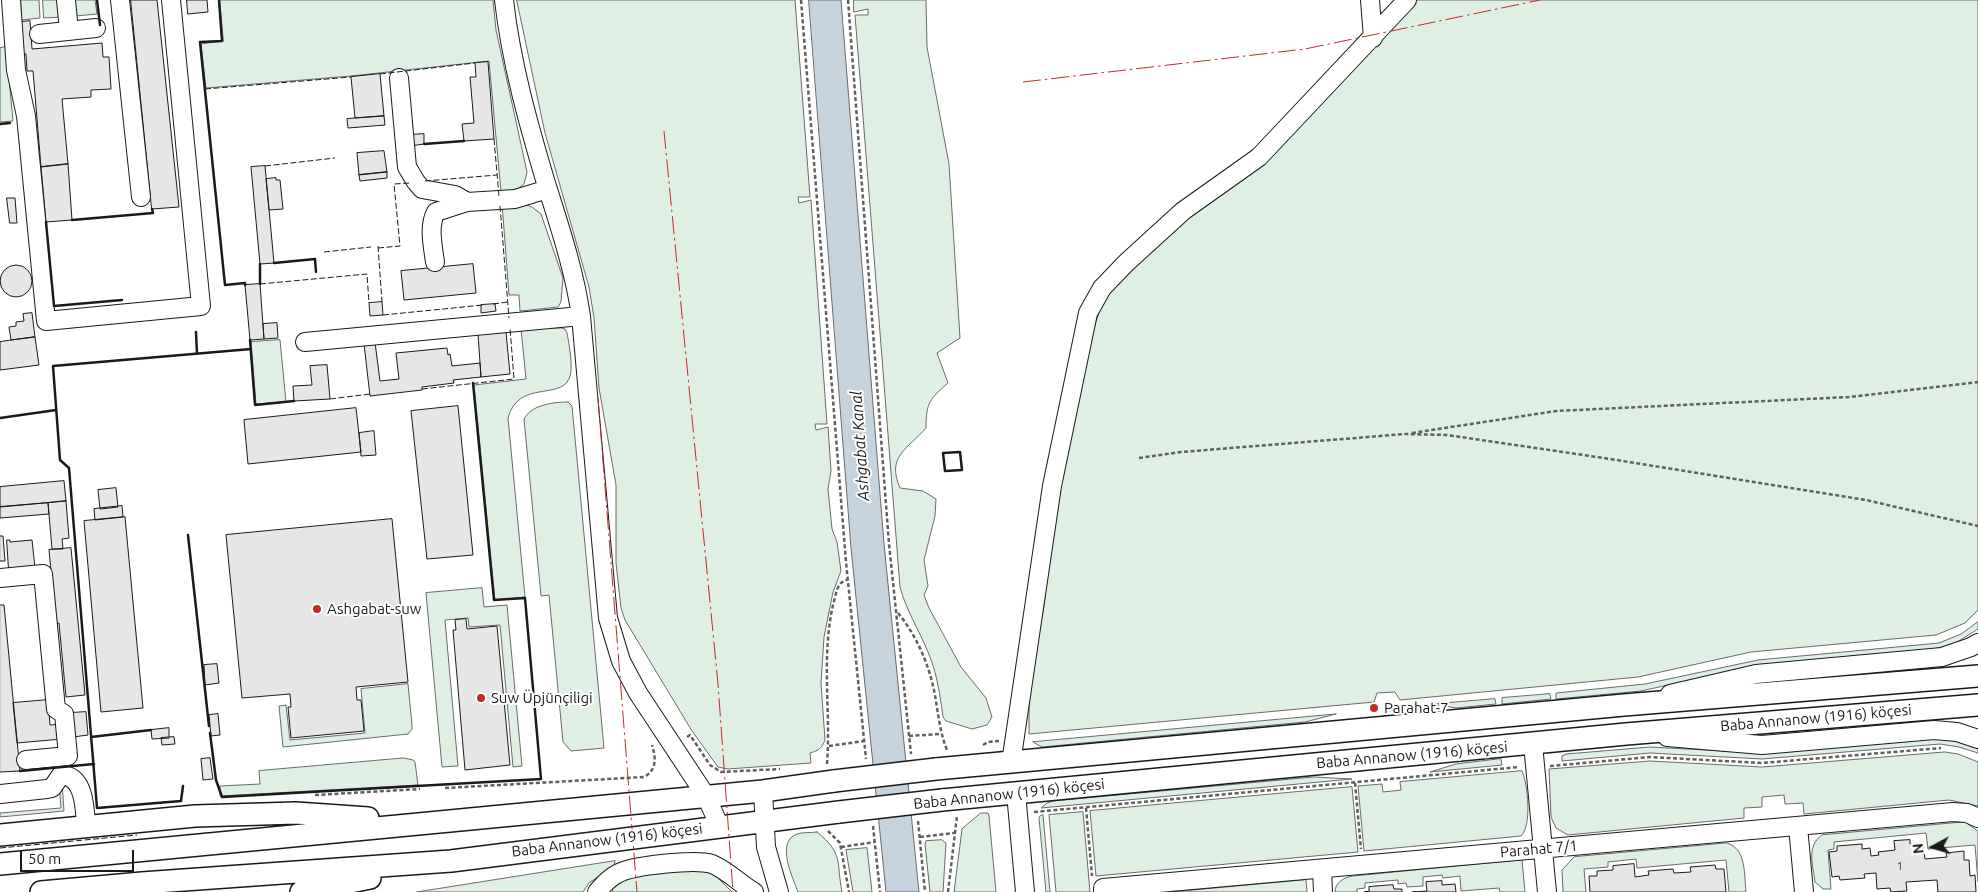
<!DOCTYPE html>
<meta charset="utf-8">
<style>
body{margin:0}
#map{position:relative;width:1978px;height:892px;overflow:hidden;background:#fff;font-family:Ubuntu,sans-serif}
canvas{display:block}
.north{position:absolute;left:1908px;top:822px;width:50px;height:50px;-webkit-text-stroke:4px #fff;paint-order:stroke;rotate:264deg;font-size:14px;font-weight:700;line-height:20px;text-align:center;color:#1a1a1a}
.north::after{content:'';display:block;margin:auto;width:18px;height:22px;background:#1a1a1a;clip-path:polygon(50% 0,100% 100%,50% 72%,0 100%)}
.scale{position:absolute;left:20px;top:850px;width:114px;height:22px;box-sizing:border-box;border:2px solid #1a1a1a;border-top:0;padding-left:6px;font-size:15px;line-height:18px;white-space:nowrap;color:#1a1a1a;-webkit-text-stroke:4px #fff;paint-order:stroke}
</style>
<div id="map">
<canvas width="1978" height="892"></canvas>
<div class="north">N</div>
<div class="scale">50 m</div>
</div>
<script>
const c = document.querySelector('canvas').getContext('2d');
c.lineJoin = 'round';
function fill(path, color) {
  c.fillStyle = color;
  c.fill(path, 'evenodd');
}
function strokePath(path, color, width, dash) {
  c.strokeStyle = color;
  c.lineWidth = width;
  c.lineCap = dash ? 'butt' : 'round';
  c.setLineDash(dash || []);
  c.stroke(path);
}
function label(font, color, halo, rows, align = 'center') {
  c.font = font + ' Ubuntu,sans-serif';
  c.lineWidth = 4;
  c.setLineDash([]);
  c.textBaseline = 'middle';
  c.strokeStyle = halo;
  c.fillStyle = color;
  for (const [text, x, y, turn = 0] of rows) {
    c.save();
    c.translate(x, y);
    c.rotate((+turn || 0) * Math.PI / 180);
    c.textAlign = isNaN(turn) ? turn : align;
    if (halo) c.strokeText(text, 0, 0);
    c.fillText(text, 0, 0);
    c.restore();
  }
}
const green = new Path2D(`
 M21 0H39L40 18 22 20Z
 M43 0H60L61 17 44 18Z
 M73 0H95L97 14 76 16 74 14Z
 M220 0H493L496 30 527 172 524 184 516 190 501 192 489 61 351 76 206 88 201 44 223 41Z
 M517 0H795L810 197H798L799 203 811 200 827 424H815L816 430 828 427 831 471 828 489 832 529 837 542 841 571 833 592 824 637 821 683 825 740C822 748 818 751 810 753L811 763 728 769 718 767 692 731 625 620 621 608 616 563V485L599 388 594 318 589 287 545 133Z
 M854 0H926L927 47 949 164 960 338 937 353 948 383C930 399 926 402 926 428 908 449 886 456 900 488L923 491 936 499 935 516 924 560 928 586 924 595 929 608 961 667 986 698 992 717 987 725 972 729 946 721 943 717C940 695 937 673 928 652 919 630 906 610 900 587L855 15H868V9L854 12Z
 M1418 0H1978V610L1965 623 1936 635 1751 652 1638 677 1400 700 1395 692 1377 693 1374 702 1029 734V698L1032 671 1044 606 1058 486 1095 325 1101 306 1108 293 1125 274 1181 224 1265 161Z
 M6 47 13 121 0 122V48Z
 M517 201 532 207 541 214 563 278 561 302 558 307 520 311 519 295H509L502 203Z
 M561 328 565 329 567 333C569 344 574 370 569 379 559 400 518 380 508 418L525 597 495 600 474 385 526 379 521 329Z
 M280 340 286 402 256 404 251 342Z
 M568 402 572 406 604 748 571 751 563 742 549 595 541 596 524 419C531 405 553 402 568 402Z
 M482 588 484 607 507 605 522 766 513 767 500 625 469 627 468 618 445 620 458 766 442 767 426 593Z
 M1978 622V629L1954 644 1934 649 1753 666 1641 691 1556 699V693L1645 684 1758 660 1939 643 1961 634Z
 M408 684 412 725V729L408 734 283 747 279 706 286 705 290 740 365 733 361 689Z
 M1550 694 1551 699 1502 704V698Z
 M1495 699 1496 704 1456 708 1433 704Z
 M1336 714 1305 722 1042 747 1033 742Z
 M1933 738 1953 739 1978 747V753L1959 747 1940 744 1762 759 1650 753 1562 761V756L1566 754 1650 747 1761 753Z
 M1945 752 1958 754 1978 762V806L1949 800 1804 814 1803 803 1785 804 1784 795 1762 797V807L1744 808V818L1568 835 1556 828 1551 817 1549 769 1650 761 1762 767Z
 M404 758 413 760 415 762 418 785 220 796V786L260 784 259 771Z
 M1501 759 1502 765 1430 772 1456 764Z
 M1522 771C1528 784 1532 826 1521 836L1364 851 1358 786 1382 784 1383 792 1401 790 1400 782Z
 M1314 777 1352 779 1041 808 1047 803 1053 801Z
 M62 782 64 811 0 817V813L61 808 59 783Z
 M1352 787 1358 852 1096 876 1090 811Z
 M1083 812 1090 892H1056L1049 815Z
 M981 813H988L989 816 996 892H954L962 829Z
 M1043 815 1050 892H1046L1039 818 1040 816Z
 M1965 822 1978 831V882L1975 845 1928 849 1926 833 1834 842V849L1828 850 1831 889H1823L1815 882C1813 865 1806 846 1822 835Z
 M817 832C844 854 836 861 842 892H798C793 878 775 842 797 834 802 832 811 833 817 832Z
 M942 840 946 843 943 892H930L925 844 926 841Z
 M1727 843C1747 849 1744 875 1746 892H1729L1726 860 1637 868 1636 859 1608 862V867L1584 869 1586 892H1563L1562 870 1574 857Z
 M867 848 872 892H853L846 850Z
 M1522 860 1525 892H1500L1499 888 1461 891 1460 876 1443 878 1442 875 1423 877V886L1407 887 1406 883 1398 884V880L1365 883V888L1357 889V892H1335C1335 882 1345 877 1353 876Z
 M615 861 614 866 589 883 583 892H417Z
 M698 869 713 873 732 892H613L612 889C627 870 675 871 698 869Z
 M1306 880 1307 892H1171Z`);
fill(green, '#e0efe3');
strokePath(green, '#6a6a6a', 1);
const water = new Path2D(`
 M809 0H841L884 544 919 892H886L851 548Z`);
fill(water, '#c6d2dc');
strokePath(water, '#6a6a6a', 1);
const building = new Path2D(`
 M131 0H157L179 207 152 209Z
 M187 0H207L208 12 188 14Z
 M30 21 32 49 102 43 103 57H109L111 89 91 90V97L62 99 68 164 41 167 33 71H27L26 54H23L21 22Z
 M488 62 494 139 464 141 462 124 474 123 470 77H476L475 63Z
 M380 74 384 116 355 118 351 77Z
 M384 116 385 125 348 128 347 119Z
 M424 134V144L410 146 409 135Z
 M384 151 387 172 359 175 357 153Z
 M68 164 72 220 46 222 41 167Z
 M265 166 274 263 260 264 251 167Z
 M387 172V178L360 181 359 175Z
 M276 178V180H280L283 209 269 210 266 179Z
 M7 198H15L17 223H10Z
 M473 264 476 293 404 300 401 271Z
 M0 281a16 16 0 1 1 32 0a16 16 0 1 1-32 0Z
 M260 284 264 339 250 340 245 285Z
 M382 302 383 315 370 316 369 303Z
 M495 304 496 311 481 313V305Z
 M32 313 35 337 11 340 9 327 16 326V322L24 321 23 314Z
 M277 323 278 338 264 339 263 324Z
 M506 332 510 374 481 377 478 334Z
 M35 337 39 365 0 370V342Z
 M375 342 380 381 399 379 396 353 447 348 448 355 450 354 452 366 480 363 481 377 453 380 454 383 422 387V390L370 396 364 344Z
 M327 365 330 399 294 401 293 386 312 385 310 366Z
 M458 406 473 555 427 559 411 411Z
 M356 408 361 452 248 464 244 420Z
 M374 431 376 455 361 456 359 433Z
 M64 481 66 501 0 507V487Z
 M116 488 118 507 100 509 98 490Z
 M66 501 69 538 62 539 63 549H52L48 503Z
 M48 503 49 514 0 518V507Z
 M122 506 123 517 95 520 94 509Z
 M125 517 143 708 101 712 84 521Z
 M392 519 408 682 356 687 357 700H361L364 731 291 738 288 707H291L290 694 242 698 226 535Z
 M0 536H3L5 561H0Z
 M7 540H10V542L32 540 35 568 9 570Z
 M71 548 85 695 66 697 59 623 56 624 49 550Z
 M0 605H4L20 771 0 772Z
 M466 619 467 629 497 626 510 765 465 770 453 630H456L455 620Z
 M217 664 219 683 205 685 204 665Z
 M48 700 50 725 61 724 62 739 17 743 13 703Z
 M86 712 88 735 73 737 71 713Z
 M218 714 220 735 211 736 209 715Z
 M169 728V738L152 739 151 730Z
 M174 737 175 744 162 745 161 738Z
 M210 758 213 779 203 780 201 759Z
 M1910 840V844L1923 843 1925 859 1947 857 1946 853 1964 851V860H1969L1970 876 1975 875 1976 892H1938L1937 880 1906 882 1907 891 1891 892 1890 888 1877 889 1876 873 1864 874 1865 878 1840 880 1839 876 1832 877 1829 852 1837 851V846L1862 844V849L1870 848 1871 856 1879 855 1878 852 1895 850 1894 841Z
 M1634 864 1635 877 1649 875 1648 871 1673 869 1674 873 1691 872 1690 867 1715 865 1716 869H1724L1726 892H1590L1589 876H1597V871L1613 870V866Z
 M1442 881V885L1455 884 1456 892H1412L1427 891 1426 882Z
 M1393 885 1394 889H1402V892H1364L1369 891V887Z`);
fill(building, '#e6e6e6');
strokePath(building, '#1a1a1a', 1);
const minor = new Path2D(`
 M11 0 16 70 26 116 46 321 201 306 171 0
 M66 0 69 31
 M120 0 141 197
 M504 0C511 62 528 123 546 183 560 228 574 269 581 316L608 618 621 661 638 693 706 796 719 825
 M1370 0 1373 38
 M39 34 96 28
 M399 78 407 167 416 182 422 189 455 195 467 202
 M435 262C433 247 428 226 436 212L467 202 515 199 548 189
 M305 342 581 316
 M0 578 43 574 56 709 64 714 68 756 26 760
 M1670 694 1756 674 1942 657 1971 647 1978 643
 M1667 737 1762 745 1934 730 1957 732 1978 739
 M1533 744 1547 892
 M1011 763 1052 486 1088 313 1102 288 1126 263 1183 211 1259 157 1407 0
 M763 791 766 847 779 892
 M1016 793 1025 892
 M0 794 47 789 52 788 61 775C85 775 85 810 86 827
 M1798 826 1804 892
 M1322 869 1323 892
 M597 892C602 886 609 878 617 874 632 865 696 859 712 864 727 870 740 884 754 892
 M1103 892V888L1953 812 1967 813 1978 818`);
const major = new Path2D(`
 M936 769 1624 705 1978 676
 M942 800 1626 734 1978 705
 M0 835 195 816 296 813 368 818
 M0 864 763 791 834 781
 M41 892 142 883 451 861 839 812
 M301 892 370 878`);
strokePath(minor, '#1a1a1a', 20);
strokePath(major, '#1a1a1a', 24);
strokePath(new Path2D(`
 M801 0 846 562 866 759
 M848 0 889 544 911 754
 M1412 433 1556 411 1849 397 1978 382
 M1139 458 1181 452 1405 434 1447 435 1604 458 1866 500 1978 526
 M898 613C916 635 928 662 934 690 938 710 939 730 947 750
 M909 736 940 734
 M687 737 690 735 710 765 721 772 780 769
 M983 745 988 742 999 741
 M829 746 864 741
 M827 764C831 711 821 658 833 605 835 599 836 588 841 583 843 581 845 581 848 579
 M1550 766 1650 757 1762 763 1941 748
 M1355 783 1361 849
 M445 788 644 777C657 770 656 758 652 745
 M315 795 420 789
 M1086 808 1092 876
 M1034 812 1519 767
 M918 821 925 892
 M873 826 880 892
 M828 831 840 843 849 892
 M920 837 954 833
 M841 847 875 842
 M948 892 957 816`), '#5f5f5f', 2.5, [4, 2.5]);
strokePath(minor, '#fff', 18);
strokePath(major, '#fff', 21);
const majorBridge = new Path2D(`
 M834 781 936 769
 M839 812 942 800`);
strokePath(majorBridge, '#1a1a1a', 24, []);
strokePath(majorBridge, '#fff', 21);
strokePath(new Path2D(`
 M380 74 475 63
 M205 89 351 77
 M494 139 499 196
 M265 166 335 158
 M425 181 497 175
 M500 206 509 318
 M378 246 382 302
 M378 248 400 246 394 184 410 183
 M324 252 371 247
 M260 284 367 274 369 303
 M493 304 508 302
 M383 315 483 305
 M422 389 514 379 510 328
 M330 399 370 394
 M0 848 137 835`), '#1a1a1a', 1, [6, 2.5]);
strokePath(new Path2D(`
 M97 0 100 25
 M219 0 222 41 200 42 225 285 245 283V285
 M0 124 10 123
 M424 144 464 141
 M72 220 153 213 152 209
 M46 222 54 306 122 300
 M274 263 315 259 316 272
 M260 264V284
 M196 332 197 354
 M250 340 255 405 294 401
 M0 418 56 410
 M960 452 962 470 945 471 943 453Z
 M188 535 209 726
 M210 733 216 780 222 797 541 779 525 598 494 600 473 383
 M91 737 151 730
 M20 771 94 764
 M183 786 181 801 97 808 69 468 60 460 53 366 251 349`), '#1a1a1a', 2.5);
strokePath(new Path2D(`
 M1023 82 1305 49 1540 0
 M664 131 718 684 733 892
 M598 398 637 892`), '#c62828', 1, [18, 4, 2.5, 4]);
for (const [x, y, r, color] of [
 [317,609,5,"#c62828"],
 [481,698,5,"#c62828"],
 [1374,708,5,"#c62828"]
]) {
  const dot = new Path2D();
  dot.arc(x, y, r, 0, 2 * Math.PI);
  c.fillStyle = color;
  c.fill(dot);
  strokePath(dot, '#fff', 2);
}
label('12px', '#4d4d4d', null, [
 ["1",1900,866]
]);
label('15px', '#1a1a1a', '#fff', [
 ["Ashgabat-suw",327,609],
 ["Suw Üpjünçiligi",491,698],
 ["Parahat-7",1384,708]
], 'left');
label('15px', '#1a1a1a', '#fff', [
 ["Baba Annanow (1916) köçesi",1816,718,-5],
 ["Baba Annanow (1916) köçesi",1412,755,-5],
 ["Baba Annanow (1916) köçesi",1009,794,-6],
 ["Baba Annanow (1916) köçesi",607,840,-7],
 ["Parahat 7/1",1539,849,-5]
]);
label('italic 16px', '#1a1a1a', '#fff', [
 ["Ashgabat Kanal",860,446,-94]
]);
</script>
